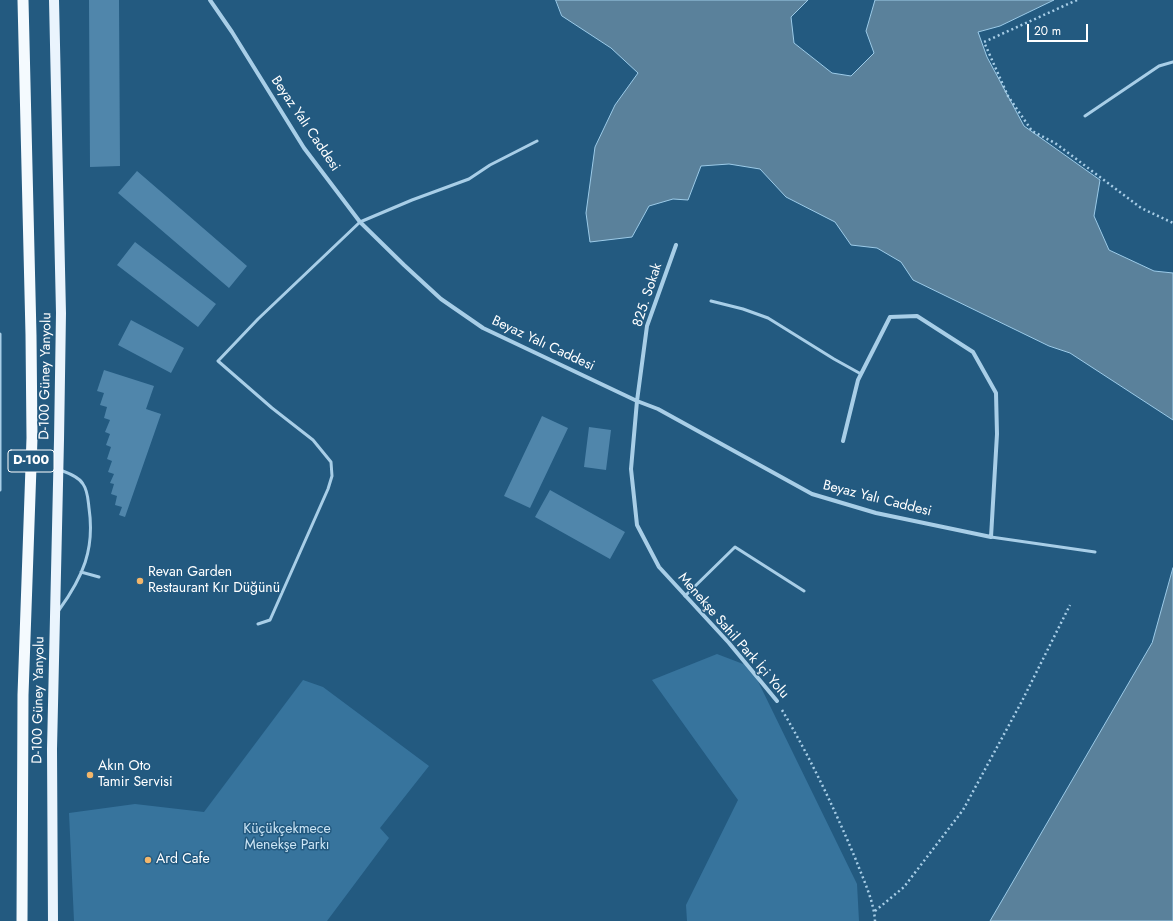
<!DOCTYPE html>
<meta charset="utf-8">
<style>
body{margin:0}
#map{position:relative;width:1173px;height:921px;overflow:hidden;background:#235a80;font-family:Jost,sans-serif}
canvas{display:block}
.scale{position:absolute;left:1027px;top:24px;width:61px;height:18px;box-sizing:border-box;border:2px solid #fff;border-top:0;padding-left:5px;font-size:12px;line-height:14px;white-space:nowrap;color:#fff;-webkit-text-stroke:3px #235a80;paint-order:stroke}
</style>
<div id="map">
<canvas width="1173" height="921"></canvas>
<div class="scale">20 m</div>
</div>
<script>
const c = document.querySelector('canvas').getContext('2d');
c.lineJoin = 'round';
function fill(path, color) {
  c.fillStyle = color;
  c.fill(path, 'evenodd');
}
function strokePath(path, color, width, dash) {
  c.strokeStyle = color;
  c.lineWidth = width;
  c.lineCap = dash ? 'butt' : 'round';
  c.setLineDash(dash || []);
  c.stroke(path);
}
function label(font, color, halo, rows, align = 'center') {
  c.font = font + ' Jost,sans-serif';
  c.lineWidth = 3;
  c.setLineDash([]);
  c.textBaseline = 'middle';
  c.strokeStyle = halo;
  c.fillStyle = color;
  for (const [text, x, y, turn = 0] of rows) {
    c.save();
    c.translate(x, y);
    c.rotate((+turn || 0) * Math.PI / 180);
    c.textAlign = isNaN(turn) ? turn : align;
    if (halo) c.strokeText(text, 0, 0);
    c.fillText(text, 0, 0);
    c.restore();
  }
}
fill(new Path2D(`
 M717 654 751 667 857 884 859 921H687L686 905 738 800 652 680Z
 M303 680 323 687 429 766 380 828 389 838 327 921H74L69 813 135 804 204 812Z`), '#37749d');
const water = new Path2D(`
 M556 0H808L791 17 794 43 832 73 851 76 874 53 866 31 875 0H1054L1000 26 978 32 987 57 1024 126 1100 180 1094 216 1109 250 1154 271 1173 273V420L1070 353 1049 346 913 280 901 262 877 248 851 245 835 222 786 197 760 169 729 164 701 166 688 200 673 199 649 206 632 237 590 242 586 213 595 147 615 105 638 73 611 48 562 16Z
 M1173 568V921H990L1152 643Z`);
fill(water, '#5a819b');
strokePath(water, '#9ccbe8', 1);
fill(new Path2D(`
 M89 0H119L120 166 90 167Z
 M137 171 247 266 229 288 118 193Z
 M135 242 216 304 198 327 117 265Z
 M131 320 184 348 171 373 118 345Z
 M104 370 154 386 146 409 161 414 125 517 119 515 122 507 115 505 117 496 111 494 114 484 110 483 114 474 108 472 112 461 107 459 111 447 106 445 110 434 105 432 110 420 104 418 107 407 100 405 104 393 97 391Z
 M542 416 568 428 530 508 504 496Z
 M589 427 611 430 606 470 584 467Z
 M550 490 625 532 610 559 535 517Z`), '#5086ab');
strokePath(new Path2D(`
 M1077 0 984 42 1008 96 1032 131 1055 143 1141 208 1173 223
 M782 710C811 759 834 808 856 860 863 879 874 901 875 921
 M875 911 904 887 963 810 1022 701 1070 605`), '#a8cee7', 2.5, [2, 3]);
strokePath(new Path2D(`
 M1085 116 1159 66 1173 62
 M711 301 743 309 768 318 834 359 861 374
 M0 334V490
 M991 537 1095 552
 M81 572 99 577
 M685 596 735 547 804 591
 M59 610C83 577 95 549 89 508 88 500 88 491 83 484 79 477 68 473 60 470
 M258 624 270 620 328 489 332 476 331 462 313 440 272 408 218 361 258 319 360 222 412 200 469 179 490 165 537 141`), '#a8cee7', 3);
strokePath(new Path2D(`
 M210 0 232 32 304 148 360 222 404 265 441 299 483 328 637 401 658 409 812 494 876 513 991 537 997 434 996 393 973 352 917 316 890 317 858 380 843 441
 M676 245 647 326 637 401 631 469 637 525 659 567 729 643 777 701`), '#a8cee7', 4);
strokePath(new Path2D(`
 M53 921 52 749 59 440 61 313 54 0`), '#eaf4fd', 10);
strokePath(new Path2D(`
 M22 921 23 695 32 438 31 335 23 0`), '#f4fafe', 11);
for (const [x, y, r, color] of [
 [140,581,4,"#f2b66b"],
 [90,775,4,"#f2b66b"],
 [148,860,4,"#f2b66b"]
]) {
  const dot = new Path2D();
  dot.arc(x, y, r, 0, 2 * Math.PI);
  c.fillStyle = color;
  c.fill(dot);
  strokePath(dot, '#235a80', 1.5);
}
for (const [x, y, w] of [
 [31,461,46]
]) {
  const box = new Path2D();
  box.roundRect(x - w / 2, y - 11, w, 22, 3);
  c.fillStyle = '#235a80';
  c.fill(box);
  strokePath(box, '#fff', 1);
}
label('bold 13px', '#fff', null, [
 ["D-100",31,461]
]);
label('14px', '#fff', '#235a80', [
 ["Beyaz Yalı Caddesi",305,124,56],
 ["825. Sokak",648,295,-72],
 ["Beyaz Yalı Caddesi",543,344,25],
 ["D-100 Güney Yanyolu",46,376,-89],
 ["Beyaz Yalı Caddesi",877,499,14],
 ["Menekşe Sahil Park İçi Yolu",733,636,49],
 ["D-100 Güney Yanyolu",39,700,-89]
]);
label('14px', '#fff', '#235a80', [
 ["Revan Garden",148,573],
 ["Restaurant Kır Düğünü",148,589],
 ["Akın Oto",98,767],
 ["Tamir Servisi",98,783],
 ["Ard Cafe",156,860]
], 'left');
label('14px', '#cce5f5', '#235a80', [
 ["Küçükçekmece",287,830],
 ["Menekşe Parkı",287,846]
]);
</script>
